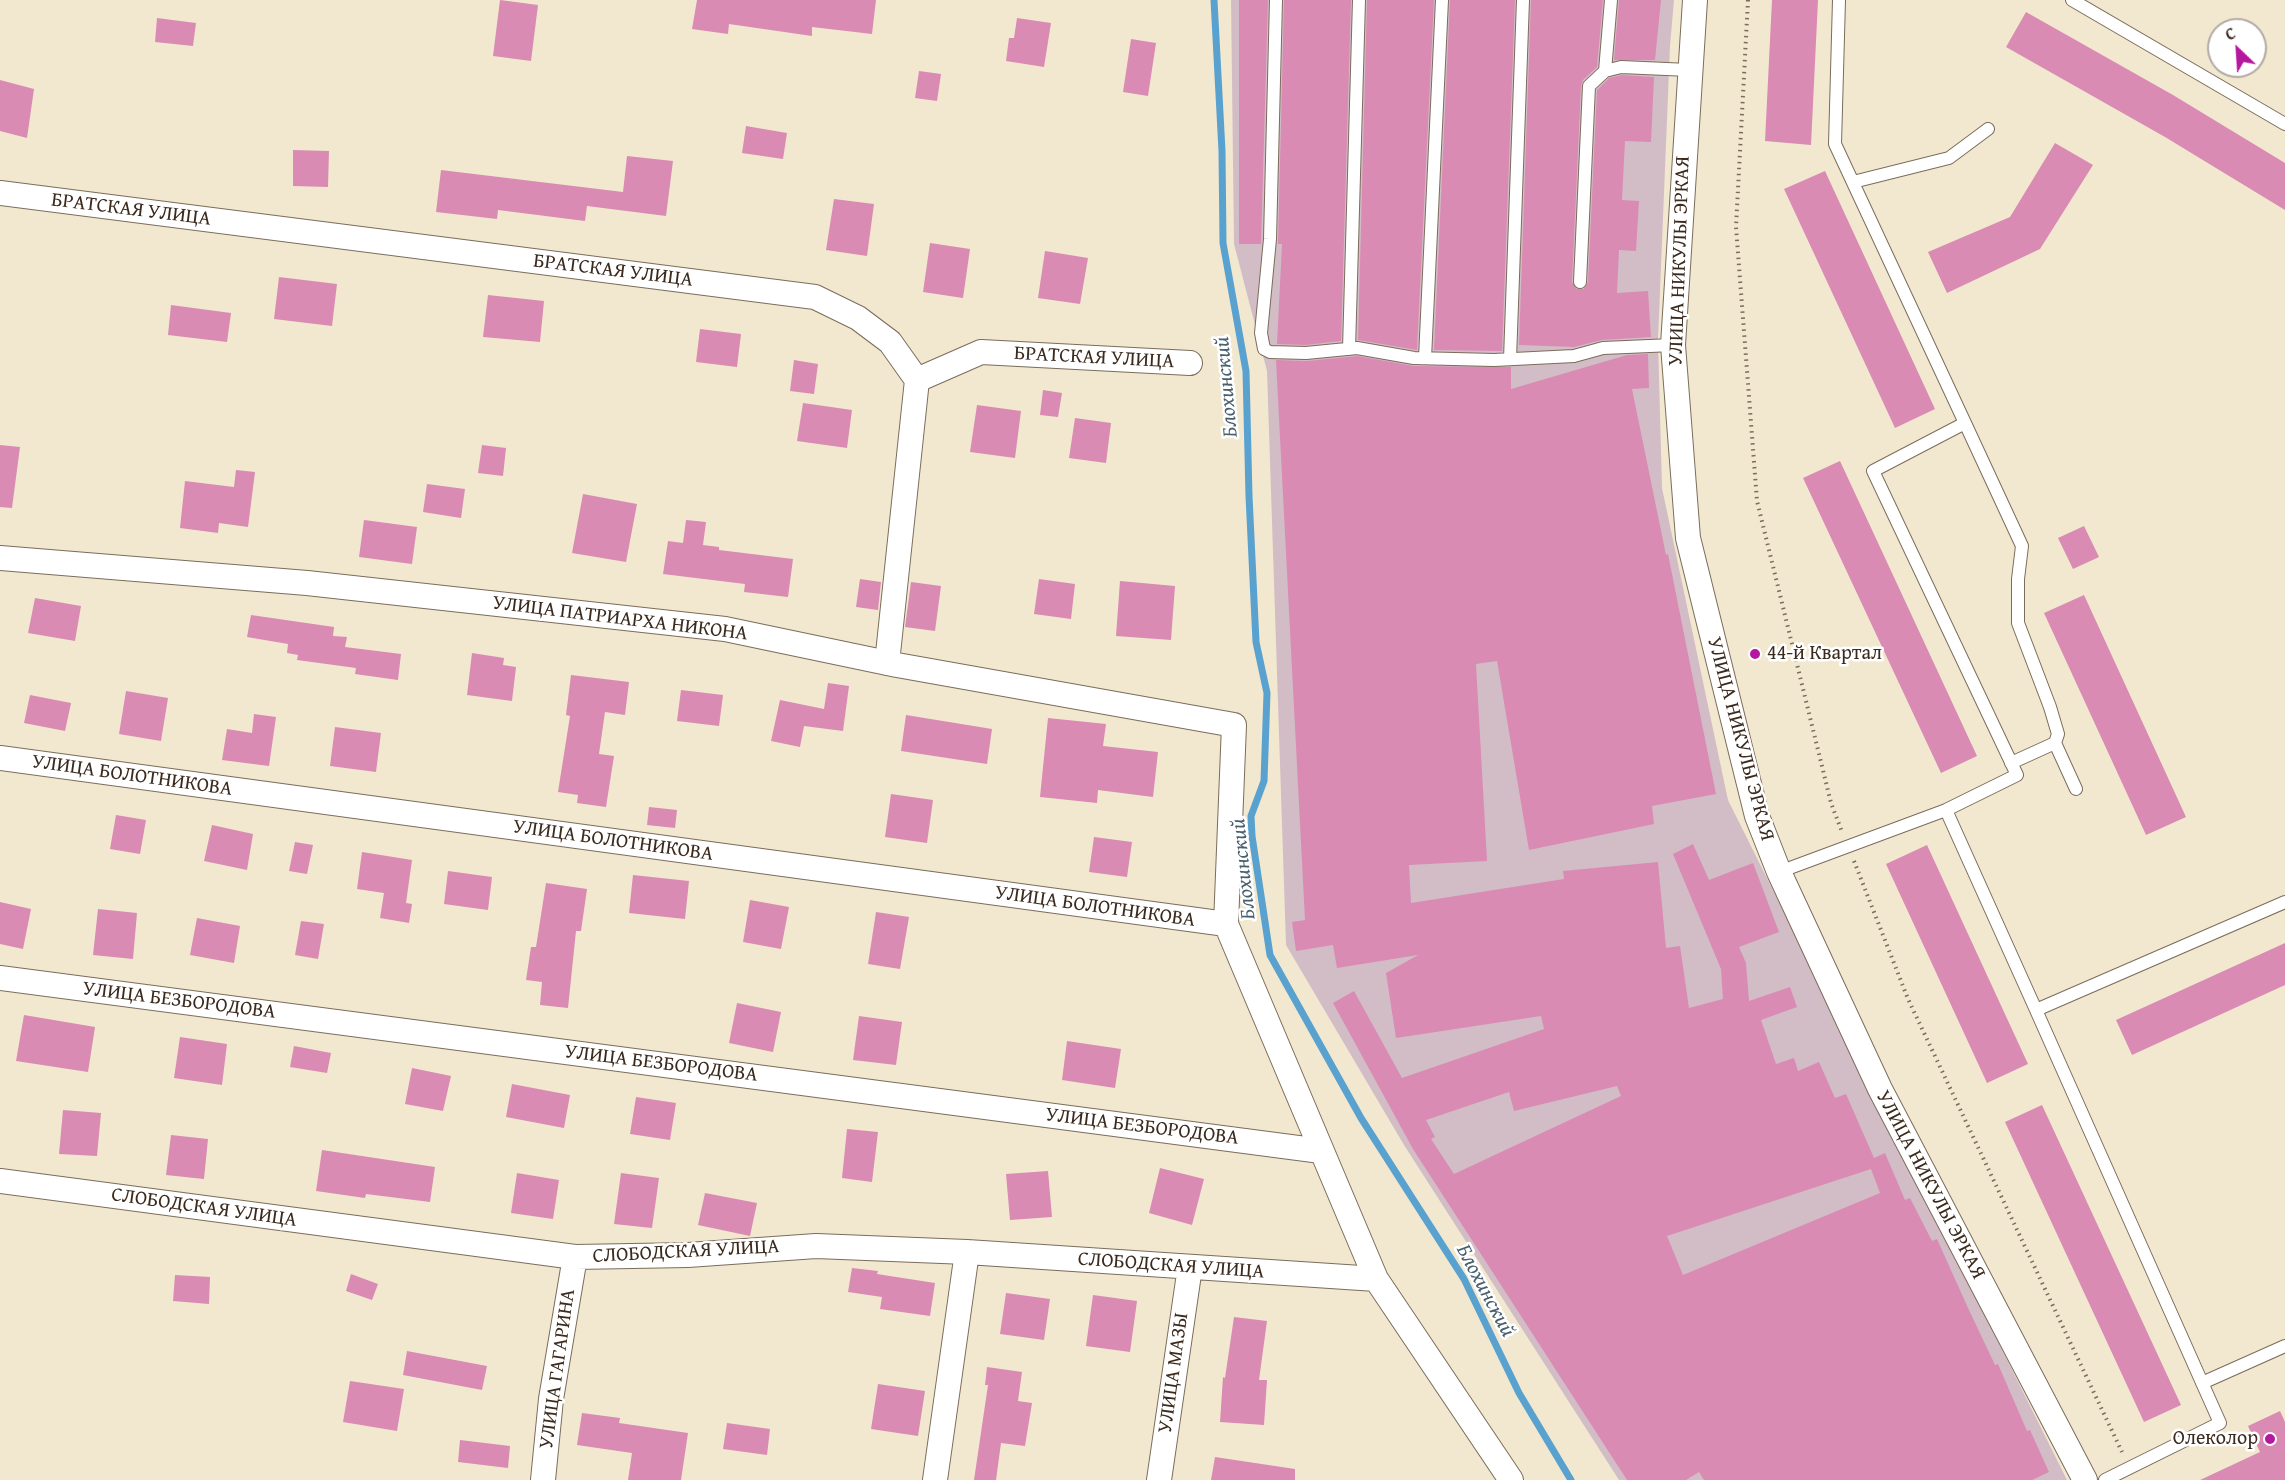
<!DOCTYPE html>
<meta charset="utf-8">
<style>
body{margin:0}
#map{position:relative;width:2285px;height:1480px;overflow:hidden;background:#f2e8cf;font-family:"Gentium Book Plus",serif}
canvas{display:block}
.north{position:absolute;left:2207px;top:18px;width:60px;height:60px;box-sizing:border-box;background:#fff;border:2px solid #b1aaa5;border-radius:50%;rotate:335deg;font-size:16px;font-weight:700;line-height:24px;text-align:center;color:#3b2a1e}
.north::after{content:'';display:block;margin:auto;width:21px;height:27px;background:#b5179e;clip-path:polygon(50% 0,100% 100%,50% 72%,0 100%)}
</style>
<div id="map">
<canvas width="2285" height="1480"></canvas>
<div class="north">С</div>
</div>
<script>
const c = document.querySelector('canvas').getContext('2d');
c.lineJoin = 'round';
function fill(path, color) {
  c.fillStyle = color;
  c.fill(path, 'evenodd');
}
function strokePath(path, color, width, dash) {
  c.strokeStyle = color;
  c.lineWidth = width;
  c.lineCap = dash ? 'butt' : 'round';
  c.setLineDash(dash || []);
  c.stroke(path);
}
function label(font, color, halo, rows, align = 'center') {
  c.font = font + ' "Gentium Book Plus",serif';
  c.lineWidth = 5;
  c.setLineDash([]);
  c.textBaseline = 'middle';
  c.strokeStyle = halo;
  c.fillStyle = color;
  for (const [text, x, y, turn = 0] of rows) {
    c.save();
    c.translate(x, y);
    c.rotate((+turn || 0) * Math.PI / 180);
    c.textAlign = isNaN(turn) ? turn : align;
    if (halo) c.strokeText(text, 0, 0);
    c.fillText(text, 0, 0);
    c.restore();
  }
}
fill(new Path2D(`
 M1231 0H1674L1670 46 1658 340 1662 488 1728 800 2067 1480H1619L1404 1145 1286 945 1267 371 1234 244Z`), '#d2bdc6');
strokePath(new Path2D(`
 M1214 0 1222 151 1223 243 1246 371 1249 496 1256 642 1267 693 1264 781 1251 816 1252 836 1270 955 1361 1118 1464 1279 1519 1393 1571 1480`), '#59a2d0', 7);
fill(new Path2D(`
 M500 0 538 5 531 61 493 56Z
 M697 0H876L872 34 812 27V36L729 24 728 34 692 29Z
 M1239 0H1268L1261 244H1239Z
 M1284 0H1351L1341 341 1306 345 1277 344 1282 244H1278Z
 M1367 0H1434L1417 350 1358 340Z
 M1450 0H1515L1502 351 1434 350Z
 M1531 0H1603L1597 67 1583 80 1581 86 1572 282 1576 289H1584L1588 282 1597 90 1609 78 1622 75 1654 77 1651 142 1625 141 1622 200 1639 201 1636 251 1619 250 1617 293 1648 291 1651 337 1602 340 1574 347 1519 345Z
 M1619 0H1661L1655 60H1614Z
 M1772 0H1818L1811 145 1765 141Z
 M2026 12 2173 95 2285 163V210L2165 137 2006 47Z
 M157 18 196 23 193 46 155 42Z
 M1017 18 1051 23 1044 67 1006 61 1009 38H1014Z
 M1131 39 1156 43 1148 96 1123 92Z
 M919 71 941 74 937 101 915 98Z
 M0 80 34 89 27 138 0 131Z
 M746 126 787 133 783 159 742 153Z
 M2055 143 2093 165 2040 249 1947 293 1928 252 2010 217Z
 M293 150 329 151 328 187 293 186Z
 M627 156 673 161 666 216 587 206 585 221 498 210 497 219 436 212 441 170 623 192Z
 M1825 171 1935 409 1895 428 1784 189Z
 M834 199 874 204 867 256 826 250Z
 M930 243 970 249 963 298 923 292Z
 M1045 251 1088 258 1080 304 1038 298Z
 M279 277 337 284 332 326 274 319Z
 M488 295 544 301 540 342 483 337Z
 M171 305 231 313 227 342 168 335Z
 M700 329 741 334 737 367 696 362Z
 M1648 354 1649 388 1632 389 1666 555 1668 554 1716 794 1652 806 1654 824 1529 850 1497 661 1476 664 1487 861 1409 865 1411 903 1564 879 1563 871 1658 862 1666 948 1680 946 1689 1008 1723 999 1721 969 1673 854 1693 844 1709 880 1753 863 1779 932 1739 947 1746 963 1749 1001 1790 987 1797 1007 1761 1020 1776 1064 1794 1058 1798 1071 1819 1062 1835 1098 1846 1094 1874 1158 1885 1153 1905 1200 1910 1198 1932 1241 1937 1239 1968 1308 1995 1365 1998 1364 2027 1431 2030 1430 2049 1472 2032 1480H1704L1699 1472 1686 1480H1627L1413 1149 1333 1003 1354 991 1402 1078 1544 1029 1541 1016 1396 1038 1386 973 1418 955 1337 968 1333 945 1296 951 1292 922 1305 920 1276 360 1307 361 1357 356 1414 366 1511 367V389L1627 355ZM1617 1086 1621 1096 1454 1174 1431 1139 1435 1137 1426 1120 1509 1092 1514 1111ZM1871 1169 1880 1193 1683 1275 1667 1236Z
 M794 360 818 364 814 394 790 391Z
 M1043 390 1062 393 1058 417 1040 415Z
 M803 403 852 410 847 448 797 441Z
 M977 405 1021 411 1015 458 970 452Z
 M1075 418 1111 423 1106 463 1069 458Z
 M0 445 20 447 12 508 0 507Z
 M482 445 506 448 503 476 478 473Z
 M1840 461 1977 756 1941 773 1803 478Z
 M236 470 255 472 248 527 219 523 218 533 180 528 185 481 234 487Z
 M427 484 465 489 461 518 423 512Z
 M583 494 637 504 626 562 572 553Z
 M364 520 417 527 412 564 359 557Z
 M686 520 706 522 703 545 719 547V550L793 559 788 597 744 592 745 584 663 574 668 541 683 543Z
 M2084 526 2099 557 2073 569 2058 538Z
 M860 579 881 582 878 610 856 607Z
 M1039 579 1075 584 1071 619 1034 614Z
 M1120 581 1175 586 1171 640 1116 636Z
 M911 582 941 586 935 631 905 627Z
 M2084 595 2186 817 2146 835 2044 613Z
 M35 598 81 606 75 641 28 633Z
 M251 615 334 627 333 636 347 637 345 647 401 654 398 680 355 674 356 668 297 660 298 655 287 653 288 644 247 637Z
 M472 653 504 658 503 665 516 667 512 701 467 695Z
 M571 675 629 682 625 715 605 712 599 754 614 756 606 807 577 803 578 795 558 792 570 716 566 715Z
 M828 683 849 686 843 731 804 726 800 747 771 741 780 700 824 709Z
 M681 690 723 695 719 726 677 721Z
 M126 691 168 698 161 741 119 734Z
 M30 695 71 703 65 731 24 723Z
 M254 714 276 717 269 766 222 760 227 729 252 733Z
 M906 715 992 729 987 764 901 751Z
 M1048 718 1106 724 1103 746 1158 752 1153 797 1098 790 1097 803 1040 797Z
 M335 727 381 733 376 772 330 766Z
 M891 794 933 800 927 843 885 837Z
 M649 807 677 810 675 828 647 825Z
 M116 815 146 820 140 854 110 849Z
 M212 825 253 834 247 870 204 861Z
 M1094 837 1132 842 1127 877 1089 872Z
 M295 842 313 845 307 874 289 871Z
 M1927 845 2028 1064 1987 1083 1886 864Z
 M362 852 412 860 406 903 412 904 409 923 380 918 384 893 357 889Z
 M448 871 492 877 488 910 444 904Z
 M633 875 689 881 685 919 629 913Z
 M546 883 587 889 581 931H576L568 1008 540 1005 542 982 526 980 531 947H536Z
 M750 900 789 907 781 949 743 942Z
 M0 902 31 909 23 949 0 944Z
 M98 909 137 913 133 959 93 955Z
 M876 912 909 917 900 969 868 964Z
 M197 918 240 926 234 963 190 955Z
 M301 921 324 924 318 959 295 955Z
 M2285 943V985L2132 1055 2116 1020Z
 M737 1003 781 1012 773 1052 729 1043Z
 M24 1015 95 1027 88 1072 16 1061Z
 M859 1016 902 1022 896 1065 853 1060Z
 M180 1037 227 1044 222 1085 174 1078Z
 M1067 1041 1121 1049 1115 1088 1062 1080Z
 M294 1046 331 1053 327 1073 290 1067Z
 M412 1068 451 1076 443 1111 405 1104Z
 M512 1084 570 1095 564 1128 506 1117Z
 M636 1097 676 1103 670 1140 630 1134Z
 M2042 1105 2181 1405 2144 1422 2005 1122Z
 M63 1110 101 1113 97 1156 59 1154Z
 M847 1129 878 1132 872 1182 842 1178Z
 M171 1135 208 1139 204 1179 166 1175Z
 M322 1150 435 1167 430 1202 366 1194 365 1198 316 1191Z
 M1160 1168 1204 1179 1192 1225 1149 1213Z
 M1048 1171 1052 1217 1010 1220 1006 1174Z
 M517 1173 559 1180 553 1219 511 1213Z
 M621 1173 659 1178 652 1228 614 1224Z
 M705 1193 757 1203 750 1236 698 1225Z
 M852 1268 878 1271 877 1274 935 1283 930 1316 880 1309 882 1297 848 1292Z
 M351 1274 378 1284 372 1300 346 1291Z
 M175 1275 210 1277 209 1304 173 1301Z
 M1006 1293 1050 1299 1044 1340 1000 1334Z
 M1093 1295 1137 1301 1130 1352 1086 1346Z
 M1234 1317 1267 1321 1259 1380H1267L1264 1425 1220 1422 1223 1377 1225 1378Z
 M407 1351 487 1366 482 1390 403 1375Z
 M987 1367 1022 1372 1018 1401 1032 1403 1025 1446 1001 1443 996 1480H974L988 1385H985Z
 M350 1381 404 1389 397 1431 343 1422Z
 M878 1384 925 1391 918 1436 871 1429Z
 M2280 1411 2285 1422V1480H2200L2260 1452 2248 1426Z
 M582 1413 620 1418 619 1423 688 1433 681 1480H628L632 1453 577 1445Z
 M727 1423 770 1429 767 1455 723 1449Z
 M460 1440 510 1446 508 1468 458 1462Z
 M1215 1457 1295 1469V1480H1211Z`), '#d98bb4');
const service = new Path2D(`
 M1276 0 1270 239 1261 333 1264 349 1270 352 1306 353 1357 348 1414 358 1494 360 1574 356 1603 348 1673 345
 M2072 0 2285 124
 M1605 71 1611 0
 M1853 182 1949 158 1988 129
 M1580 282 1589 86 1605 71 1621 67 1689 70
 M1349 349 1359 0
 M1425 358 1442 0
 M1510 359 1523 0
 M1965 423 2022 546 2018 579V623L2050 707 2058 734 2055 743 2011 763
 M2055 743 2076 789
 M1946 810 2036 1010 2285 902
 M1779 872 1946 810 2017 775 1873 471 1965 423 1835 144 1839 0
 M2036 1010 2220 1423 2105 1480
 M2202 1383 2285 1346`);
const minor = new Path2D(`
 M1695 0 1673 345 1688 538 1757 816 1779 872 1880 1089 2085 1480
 M0 193 815 297 858 318 890 342 917 380 981 352 1190 363
 M0 558 307 583 725 629 897 665 1234 725 1226 924 1376 1279 1511 1480
 M887 663 917 380
 M0 758 1226 924
 M0 978 1321 1151
 M0 1181 575 1257 688 1255 816 1246 967 1252 1376 1279
 M543 1480 551 1399 575 1257
 M935 1480 967 1252
 M1159 1480 1190 1267`);
strokePath(service, '#7b6c5c', 14);
strokePath(minor, '#7b6c5c', 26);
strokePath(new Path2D(`
 M1748 0 1736 227 1757 501 1831 803 1842 832
 M1854 861 1908 999 2122 1452`), '#7b6c5c', 4, [1.5, 4.5]);
strokePath(service, '#fff', 12);
strokePath(minor, '#fff', 24);
for (const [x, y, r, color] of [
 [1755,654,6,"#b5179e"],
 [2270,1439,6,"#b5179e"]
]) {
  const dot = new Path2D();
  dot.arc(x, y, r, 0, 2 * Math.PI);
  c.fillStyle = color;
  c.fill(dot);
  strokePath(dot, '#fff', 2);
}
label('20px', '#3b2a1e', '#fff', [
 ["БРАТСКАЯ УЛИЦА",131,210,7],
 ["УЛИЦА НИКУЛЫ ЭРКАЯ",1680,261,-88],
 ["БРАТСКАЯ УЛИЦА",613,271,7],
 ["БРАТСКАЯ УЛИЦА",1094,358,3],
 ["УЛИЦА ПАТРИАРХА НИКОНА",620,619,7],
 ["УЛИЦА НИКУЛЫ ЭРКАЯ",1740,739,75],
 ["УЛИЦА БОЛОТНИКОВА",132,776,8],
 ["УЛИЦА БОЛОТНИКОВА",613,841,8],
 ["УЛИЦА БОЛОТНИКОВА",1095,907,8],
 ["УЛИЦА БЕЗБОРОДОВА",179,1001,7],
 ["УЛИЦА БЕЗБОРОДОВА",661,1064,7],
 ["УЛИЦА БЕЗБОРОДОВА",1142,1127,7],
 ["УЛИЦА НИКУЛЫ ЭРКАЯ",1930,1185,62],
 ["СЛОБОДСКАЯ УЛИЦА",204,1208,8],
 ["СЛОБОДСКАЯ УЛИЦА",686,1252,-3],
 ["СЛОБОДСКАЯ УЛИЦА",1171,1266,4],
 ["УЛИЦА ГАГАРИНА",558,1369,-82],
 ["УЛИЦА МАЗЫ",1174,1373,-82]
]);
label('20px', '#3b2a1e', '#fff', [
 ["44-й Квартал",1767,654],
 ["Олеколор",2258,1439,"right"]
], 'left');
label('italic 21px', '#48606e', '#fff', [
 ["Блохинский",1227,387,-95],
 ["Блохинский",1244,869,-96],
 ["Блохинский",1485,1291,62]
]);
</script>
